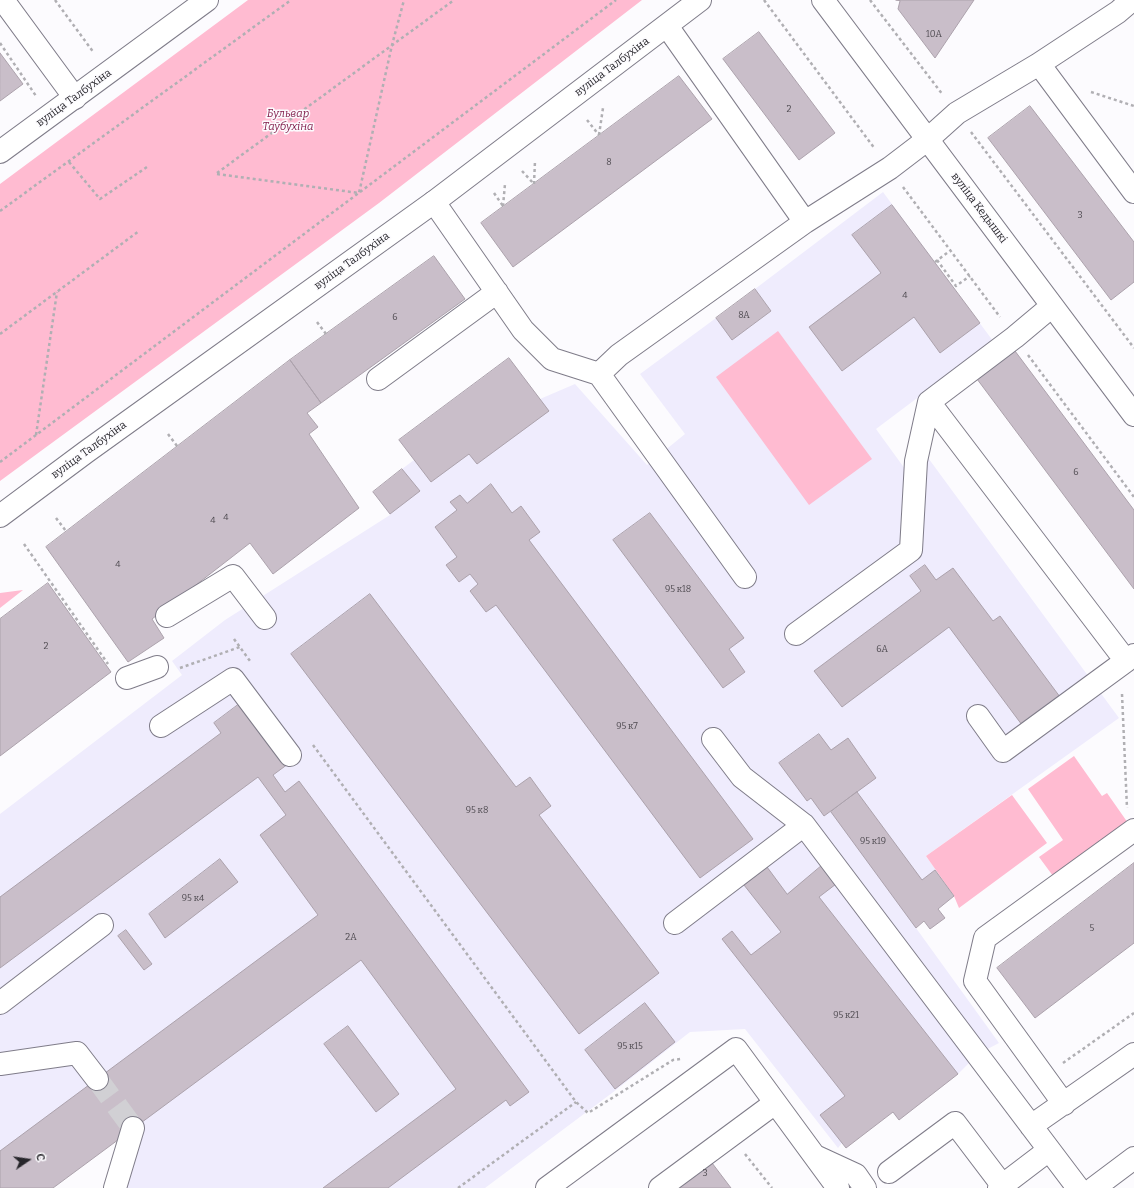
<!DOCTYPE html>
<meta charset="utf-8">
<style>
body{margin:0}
#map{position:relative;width:1134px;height:1188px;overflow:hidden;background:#fcfbfe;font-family:Bitter,serif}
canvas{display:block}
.north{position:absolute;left:8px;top:1140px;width:40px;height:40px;-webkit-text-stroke:3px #fcfbfe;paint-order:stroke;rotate:77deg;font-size:11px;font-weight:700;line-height:16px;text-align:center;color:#27262b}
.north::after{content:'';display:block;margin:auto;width:14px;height:18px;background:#27262b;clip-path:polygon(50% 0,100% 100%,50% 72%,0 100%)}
</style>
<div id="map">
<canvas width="1134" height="1188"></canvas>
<div class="north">С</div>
</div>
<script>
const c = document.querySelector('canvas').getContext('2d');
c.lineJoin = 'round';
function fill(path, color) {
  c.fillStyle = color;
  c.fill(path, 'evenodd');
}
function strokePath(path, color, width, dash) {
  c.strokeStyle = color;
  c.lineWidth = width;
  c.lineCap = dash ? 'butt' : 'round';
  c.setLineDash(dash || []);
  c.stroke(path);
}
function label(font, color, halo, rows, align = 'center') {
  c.font = font + ' Bitter,serif';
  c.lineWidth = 3;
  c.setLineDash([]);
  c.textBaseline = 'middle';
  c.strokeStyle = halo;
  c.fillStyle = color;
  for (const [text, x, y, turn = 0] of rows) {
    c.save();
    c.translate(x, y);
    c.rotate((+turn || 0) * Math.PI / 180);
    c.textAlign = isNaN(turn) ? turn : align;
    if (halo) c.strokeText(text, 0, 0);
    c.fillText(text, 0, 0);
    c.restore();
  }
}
fill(new Path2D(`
 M883 192 993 341 876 429 905 469 926 455 1119 718 926 856 954 896 938 909 945 918 930 929 924 921 916 928 999 1043 978 1054 958 1074 899 1120 892 1112 846 1148 842 1143 838 1148 745 1029 690 1032 612 1093 485 1188H106L123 1137 0 1188V814L182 675 172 661 225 620 390 515 373 492 402 469 414 460 399 440 509 358 540 399 575 384 647 465 685 434 640 374 716 318 732 339 771 311 755 289Z`), '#efecfd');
fill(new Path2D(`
 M248 0H642L379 203 0 481V184Z
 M778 331 872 459 809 505 716 377Z
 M23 590 0 608V593Z
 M1074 756 1102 796 1107 793 1128 823 1053 876 1039 857 1063 840 1028 789Z
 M1012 795 1047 843 959 908 954 896 926 856Z`), '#ffbbd1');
const building = new Path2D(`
 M896 0H974L935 58 898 9 900 1Z
 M759 32 835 133 799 160 723 59Z
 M0 53 23 84 0 101Z
 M679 76 712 119 513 267 481 223Z
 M1030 106 1134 242V282L1111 300 988 138Z
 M892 205 980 323 940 353 914 317 842 371 809 327 881 273 852 235Z
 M434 256 465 299 321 403 290 360Z
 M755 289 771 311 732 340 716 318Z
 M1015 351 1134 510V589L977 379Z
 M509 358 549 411 477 464 469 454 431 482 399 440Z
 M290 360 321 403 307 413 318 427 309 434 359 508 273 574 250 543 152 619 164 638 128 662 46 547Z
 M402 469 420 491 390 514 373 492Z
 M491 484 512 513 521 506 540 532 529 540 753 839 700 878 496 605 486 612 470 591 478 584 470 574 459 582 446 565 457 557 435 527 457 510 450 502 460 495 467 503Z
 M650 513 744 638 729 649 745 672 723 688 613 540Z
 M925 565 936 580 953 568 993 621 1000 616 1063 701 1025 729 949 627 842 707 814 671 921 591 910 576Z
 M48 583 111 672 0 756V619Z
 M370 594 516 787 530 777 551 806 539 815 659 973 579 1034 291 654Z
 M242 702 288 764 273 775 285 792 299 781 529 1092 510 1106 506 1100 388 1188H323L456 1089 361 960 53 1188H0V1151L318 915 260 835 286 815 258 777 0 968V897L221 733 214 723Z
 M819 734 831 750 848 738 876 778 824 816 811 798 807 801 779 763Z
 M857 792 922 880 935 870 954 896 938 909 945 918 930 929 924 921 916 928 831 812Z
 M220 859 238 882 165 938 149 914Z
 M825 863 840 881 819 897 958 1074 899 1120 893 1112 846 1148 820 1115 845 1096 722 939 732 931 751 955 781 932 744 885 767 867 787 894Z
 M1134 863V943L1035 1018 997 968Z
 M126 930 152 964 144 970 118 936Z
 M645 1003 675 1042 615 1089 585 1050Z
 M348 1026 399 1094 376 1112 324 1044Z
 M709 1159 731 1188H671Z`);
fill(building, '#c9bec9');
strokePath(building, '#aca2ac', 1);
strokePath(new Path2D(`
 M97 1079 133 1128`), '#d1d0d4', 22, [22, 11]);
const minor = new Path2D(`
 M3 0 75 98
 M823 0 1134 415
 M667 26 805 222
 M1039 64 1134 192
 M434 202 523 330 552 359 599 374 619 355 805 222 890 168 928 139 957 113 1039 64 1118 12 1132 0
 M1052 306 1015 337 929 402 1126 661
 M599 374 745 577
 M378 379 497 292
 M167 616 233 576 265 618
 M796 634 911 550 916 461 929 402
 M127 678 157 667
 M978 716 1003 751 1134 655
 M161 726 233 679 290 755
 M713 739 742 777 804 825
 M675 923 804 825 1078 1188
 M0 1003 102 925
 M0 1064 77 1053 97 1079
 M1064 1104 975 981 985 938 1134 830
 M1031 1126 1134 1054
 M817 1157 856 1175 865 1188
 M889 1172 955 1123 1002 1185
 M115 1188 133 1128
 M547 1188 736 1049 838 1188
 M660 1188 775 1103
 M999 1188 1049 1150
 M1094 1188 1134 1158`);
const major = new Path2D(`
 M0 152 207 0
 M0 516 86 452 434 202 700 0`);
strokePath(minor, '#7f7c89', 24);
strokePath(major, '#7f7c89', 24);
strokePath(new Path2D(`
 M55 0 94 53
 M764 0 875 149
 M870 0 943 95
 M0 43 36 96
 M1091 92 1134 106
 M587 120 599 135
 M971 132 1134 348
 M599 135 603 108
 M69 162 100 199 147 167
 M522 171 534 184
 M217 173 454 0
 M217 174 359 193 392 45 404 0
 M534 184 535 161
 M903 187 1000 317
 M494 193 503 206
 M503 206 505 184
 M0 211 291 0
 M937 260 956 286 970 276
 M935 262 951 250
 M317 322 326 334
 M0 334 139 231
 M1028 355 1134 497
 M168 434 177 446
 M36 435 57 292
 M0 462 616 0
 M56 518 66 531
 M24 544 108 664
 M234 639 250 661
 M180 668 240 647
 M1122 694 1127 808
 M313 745 576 1102 588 1113 673 1060 681 1059
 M1063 1063 1134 1013
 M745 1154 772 1188
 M458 1188 576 1102`), '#b0afb3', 2.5, [3, 3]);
strokePath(minor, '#fff', 22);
strokePath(major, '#fff', 22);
label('9px', '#504c52', null, [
 ["10А",934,34],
 ["2",789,109],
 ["8",609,162],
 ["3",1080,215],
 ["4",905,295],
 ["8А",744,315],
 ["6",395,317],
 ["6",1076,472],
 ["4",226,517],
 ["4",213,520],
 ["4",118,564],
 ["95 к18",678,589],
 ["2",46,646],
 ["6А",882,649],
 ["95 к7",627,726],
 ["95 к8",477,810],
 ["95 к19",873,841],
 ["95 к4",193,898],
 ["5",1092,928],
 ["2А",351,937],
 ["95 к21",846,1015],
 ["95 к15",630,1046],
 ["3",705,1173]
]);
label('11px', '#27262b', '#fcfbfe', [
 ["вуліца Талбухіна",612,67,-37],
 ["вуліца Талбухіна",74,98,-36],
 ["вуліца Кедышкі",979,208,53],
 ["вуліца Талбухіна",352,261,-36],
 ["вуліца Талбухіна",89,450,-36]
]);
label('italic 11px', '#84214e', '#fcfbfe', [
 ["Бульвар",288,114],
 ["Таўбухіна",288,127]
]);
</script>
